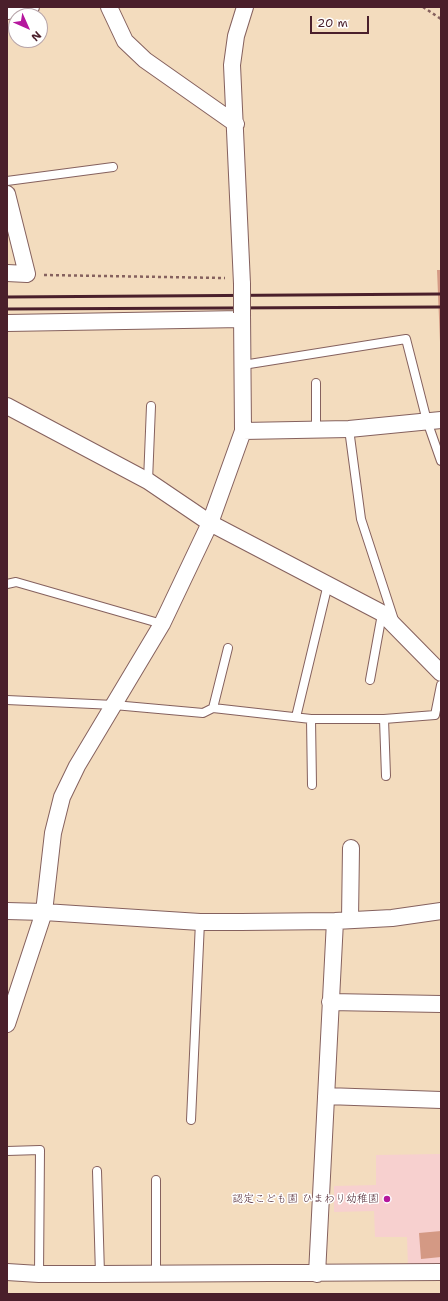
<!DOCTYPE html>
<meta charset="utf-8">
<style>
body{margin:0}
#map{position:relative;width:448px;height:1301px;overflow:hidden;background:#f3dcbe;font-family:"Shantell Sans",sans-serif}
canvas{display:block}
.frame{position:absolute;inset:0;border:8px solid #4a1f2b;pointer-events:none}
.north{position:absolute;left:8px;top:8px;width:40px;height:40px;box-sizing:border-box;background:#fff;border:1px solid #b7a5aa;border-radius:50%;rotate:135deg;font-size:11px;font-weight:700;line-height:16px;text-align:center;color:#4a1f2b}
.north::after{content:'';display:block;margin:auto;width:14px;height:18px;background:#b5179e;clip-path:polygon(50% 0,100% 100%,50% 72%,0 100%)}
.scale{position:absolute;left:310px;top:16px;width:59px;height:18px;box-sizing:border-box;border:2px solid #4a1f2b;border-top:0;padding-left:5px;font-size:12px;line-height:14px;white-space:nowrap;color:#4a1f2b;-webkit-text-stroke:3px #fff;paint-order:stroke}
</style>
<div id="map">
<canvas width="448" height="1301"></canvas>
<div class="frame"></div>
<div class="north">N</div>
<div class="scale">20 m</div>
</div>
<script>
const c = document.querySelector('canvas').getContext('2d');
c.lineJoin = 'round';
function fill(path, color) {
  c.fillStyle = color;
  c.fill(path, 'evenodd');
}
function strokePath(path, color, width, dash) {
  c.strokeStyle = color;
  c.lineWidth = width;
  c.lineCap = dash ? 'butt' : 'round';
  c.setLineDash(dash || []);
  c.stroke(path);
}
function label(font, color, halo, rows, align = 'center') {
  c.font = font + ' "Shantell Sans","Klee One",sans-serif';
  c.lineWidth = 3;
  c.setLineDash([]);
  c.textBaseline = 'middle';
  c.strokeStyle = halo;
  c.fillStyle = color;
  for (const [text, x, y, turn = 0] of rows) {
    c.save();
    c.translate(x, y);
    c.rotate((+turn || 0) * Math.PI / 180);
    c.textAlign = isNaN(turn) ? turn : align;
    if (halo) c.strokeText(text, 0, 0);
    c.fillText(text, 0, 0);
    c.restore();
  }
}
fill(new Path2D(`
 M441 1154V1266L408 1267 407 1237H375L374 1211 334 1212V1186L376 1185V1155Z`), '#f7d0cf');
fill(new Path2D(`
 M437 270H441V342H440Z
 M441 1231V1257L421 1259 419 1233Z`), '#d49984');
const lane = new Path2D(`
 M7 181 113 167
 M243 365 406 339 427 421 441 461
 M316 383V430
 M349 429 361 519 394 620
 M148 481 151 406
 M7 584 16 582 162 624
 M228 648 213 708 311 719H384L435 715 441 685
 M370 680 382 614
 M7 700 114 705 203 713 213 708
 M296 717 328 584
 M311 719 312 785
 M384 719 386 776
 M191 1120 200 922
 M7 1151 40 1150 39 1274
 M97 1171 100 1274
 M156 1180V1274`);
const street = new Path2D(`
 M109 7 125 41 145 60 236 124
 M7 11 31 7
 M7 194 27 274 7 273
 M242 284 232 65 236 36 245 7
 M7 323 242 319
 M7 406 148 481 210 523 382 613 441 673
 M243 431 349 429 441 420
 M7 911 44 912 200 922H241L335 921 392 918 441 911
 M350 919 351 848
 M330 1002 441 1004
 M7 1024 44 912 53 833 62 797 77 766 162 624 210 523 243 431 242 313
 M326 1096 441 1100
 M7 1272 39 1274H100L441 1272
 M317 1274 335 921`);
strokePath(lane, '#85615e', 10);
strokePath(street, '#85615e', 18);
strokePath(new Path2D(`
 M423 7 441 19
 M44 275 225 278`), '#85615e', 2.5, [3, 3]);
strokePath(lane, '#fff', 8);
strokePath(street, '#fff', 16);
strokePath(new Path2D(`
 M7 297 441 294
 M7 309 441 307`), '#4a1f2b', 3);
const streetBridge = new Path2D(`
 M242 284V313`);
strokePath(streetBridge, '#85615e', 18, []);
strokePath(streetBridge, '#fff', 16);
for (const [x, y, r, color] of [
 [387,1199,4,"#b5179e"]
]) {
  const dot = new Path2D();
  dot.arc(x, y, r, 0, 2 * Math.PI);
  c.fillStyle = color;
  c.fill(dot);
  strokePath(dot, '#fff', 1.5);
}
label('11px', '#4a1f2b', '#fff', [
 ["認定こども園 ひまわり幼稚園",379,1199]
], 'right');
</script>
